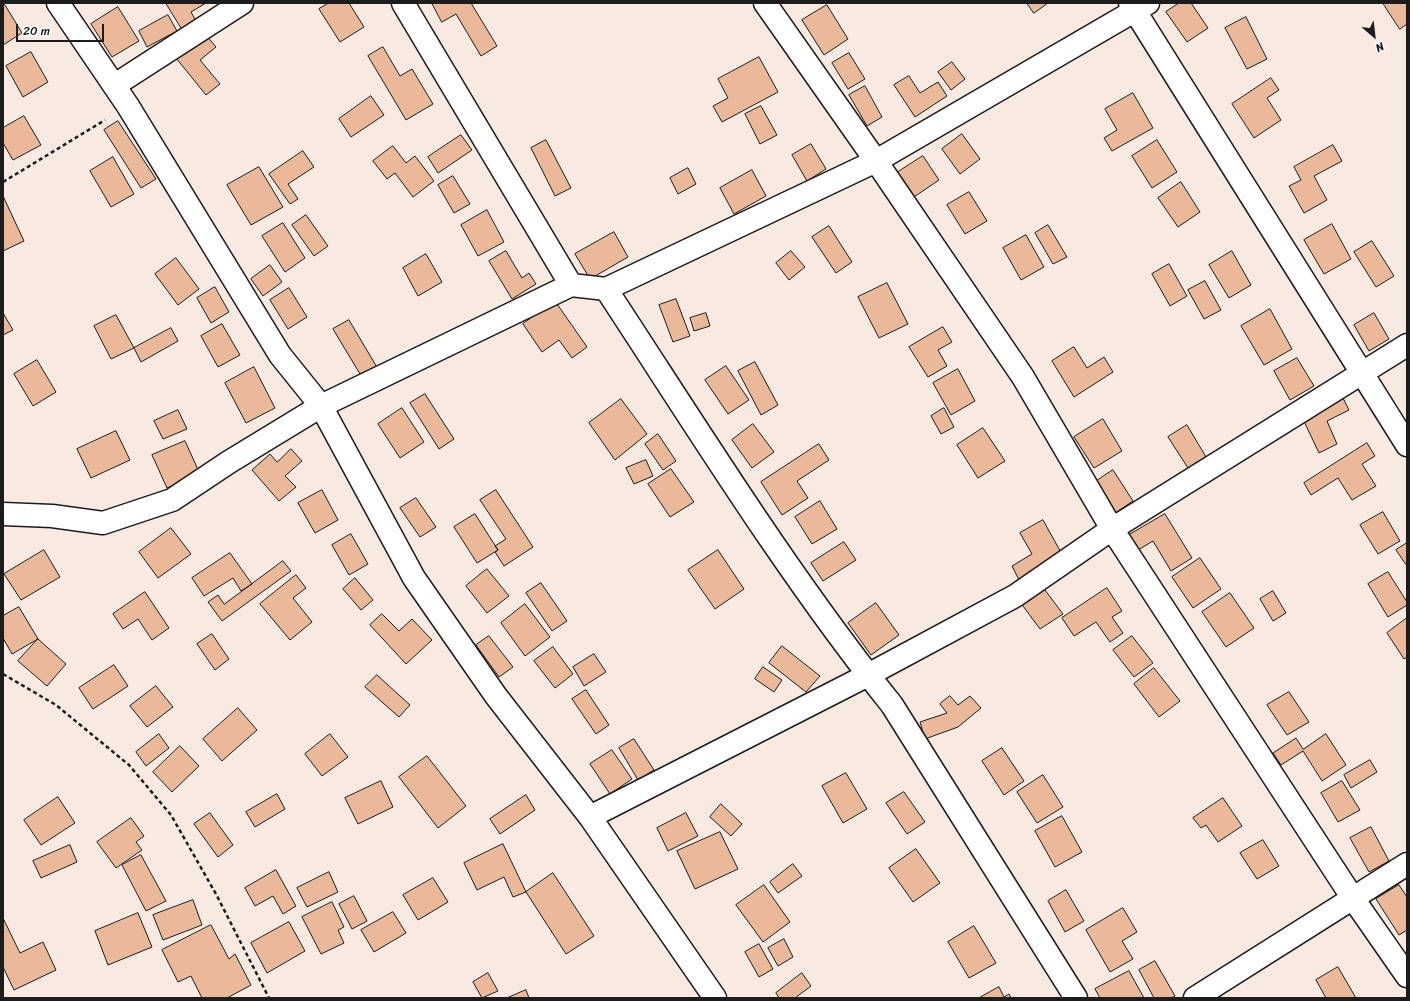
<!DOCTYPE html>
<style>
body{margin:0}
#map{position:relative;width:1410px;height:1001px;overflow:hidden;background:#f8eae1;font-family:Sriracha,sans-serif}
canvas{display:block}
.frame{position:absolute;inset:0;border:4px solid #1c1c1c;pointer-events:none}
.north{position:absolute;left:1354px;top:16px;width:40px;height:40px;-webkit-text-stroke:3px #fff;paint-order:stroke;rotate:152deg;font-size:11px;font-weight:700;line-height:16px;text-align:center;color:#1c1c1c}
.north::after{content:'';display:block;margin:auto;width:14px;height:18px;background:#1c1c1c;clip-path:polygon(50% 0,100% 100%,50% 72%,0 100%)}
.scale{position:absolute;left:16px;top:24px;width:88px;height:18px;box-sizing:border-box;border:2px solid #1c1c1c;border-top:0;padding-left:5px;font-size:12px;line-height:14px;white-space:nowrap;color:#1c1c1c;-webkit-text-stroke:3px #fff;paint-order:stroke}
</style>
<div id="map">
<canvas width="1410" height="1001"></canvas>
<div class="frame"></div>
<div class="north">N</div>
<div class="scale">20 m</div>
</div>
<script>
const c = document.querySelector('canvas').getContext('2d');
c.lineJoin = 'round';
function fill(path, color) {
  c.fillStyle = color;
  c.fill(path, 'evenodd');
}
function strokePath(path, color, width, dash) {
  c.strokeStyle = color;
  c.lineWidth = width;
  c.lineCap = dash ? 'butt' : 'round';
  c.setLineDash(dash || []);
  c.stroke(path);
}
const building = new Path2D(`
 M166 3H206L191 12 196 21 182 29Z
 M329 3H349L364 27 340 42 319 9Z
 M432 3H471L497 46 481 56 456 14 442 22Z
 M1027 3H1048L1034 13Z
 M1179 3H1191L1208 28 1187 42 1166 12Z
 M1383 3H1407V24L1400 29Z
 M5 5 22 33 3 45V6Z
 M827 5 848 39 824 55 802 20Z
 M118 7 139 41 112 57 91 24Z
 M168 15 177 31 147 47 139 31Z
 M1246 17 1267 59 1247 69 1225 28Z
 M206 35 216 47 200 60 220 84 206 95 176 58Z
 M383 47 400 76 412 69 433 104 406 120 368 56Z
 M31 52 48 82 23 97 6 66Z
 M849 53 865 79 848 89 832 63Z
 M759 57 778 92 722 122 713 106 728 98 718 79Z
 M952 62 965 79 951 90 938 72Z
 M909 76 920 93 938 82 947 96 915 117 894 85Z
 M1271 78 1279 90 1267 98 1281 120 1254 138 1232 104Z
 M865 86 882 117 867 126 849 95Z
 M1133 93 1153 128 1112 151 1104 138 1117 130 1105 109Z
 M371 96 384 115 351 137 339 119Z
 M761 106 777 135 760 144 745 114Z
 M24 116 41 145 13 160 3 143V128Z
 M118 121 156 179 141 188 104 130Z
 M962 134 980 159 960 174 942 149Z
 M461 135 472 150 438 173 428 157Z
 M546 140 571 188 555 196 531 148Z
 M1157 140 1177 172 1152 188 1132 156Z
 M811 144 826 169 807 181 792 155Z
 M1333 145 1342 161 1314 176 1327 200 1304 213 1289 186 1301 180 1294 167Z
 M393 146 406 163 415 156 434 181 413 197 395 173 387 179 373 161Z
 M303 151 314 167 288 184 298 199 290 204 269 174Z
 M923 156 939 180 911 199 895 174Z
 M113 157 134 194 111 207 90 171Z
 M259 167 283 207 251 225 227 185Z
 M688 168 696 184 678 194 670 178Z
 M752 170 766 196 734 214 720 188Z
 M453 176 470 204 454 213 438 185Z
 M1181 182 1200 212 1178 227 1158 198Z
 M969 192 987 221 965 234 947 205Z
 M3 196 24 241 3 251Z
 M487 210 504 242 478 256 461 225Z
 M306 215 328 246 314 256 292 225Z
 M283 223 305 258 285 272 262 236Z
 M1332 224 1351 259 1324 274 1304 240Z
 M1048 225 1067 257 1053 264 1035 233Z
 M829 226 852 262 836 273 812 237Z
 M614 232 628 257 590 279 575 254Z
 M1026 235 1044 267 1021 280 1003 248Z
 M1372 241 1394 276 1376 287 1354 252Z
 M506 251 522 278 529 273 536 284 512 299 489 261Z
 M791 251 805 267 789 280 776 263Z
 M1232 251 1251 285 1229 298 1209 265Z
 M426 254 442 282 418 296 403 268Z
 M176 258 199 289 178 305 155 274Z
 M1169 264 1187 296 1170 306 1152 274Z
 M270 265 282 282 263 296 251 279Z
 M1205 281 1221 310 1204 319 1188 290Z
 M887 283 908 324 879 338 858 297Z
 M215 287 229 312 211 323 197 298Z
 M289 288 307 317 288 329 270 300Z
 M676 299 690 336 673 342 659 305Z
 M555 301 587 347 572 358 559 340 542 352 523 324Z
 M1270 309 1292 349 1264 365 1241 326Z
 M3 313 13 330 3 335Z
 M706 313 710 326 694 331 690 318Z
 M1374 313 1389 339 1369 351 1354 325Z
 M116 315 134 348 111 359 94 326Z
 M349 320 378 369 363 379 333 329Z
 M222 324 240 355 218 367 201 336Z
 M943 327 952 342 938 350 947 366 928 377 909 347Z
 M171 328 178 341 141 362 134 348Z
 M1074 347 1087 368 1104 357 1113 372 1074 397 1052 361Z
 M1297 358 1314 386 1290 400 1274 371Z
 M37 360 56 392 33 406 14 374Z
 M755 362 778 405 761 415 738 371Z
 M726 366 749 400 728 414 705 380Z
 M254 367 275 408 246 423 225 383Z
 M958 369 975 401 951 415 933 383Z
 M425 394 454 439 439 449 410 403Z
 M1342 396 1349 410 1327 421 1337 444 1319 453 1301 415Z
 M621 399 647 434 615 460 589 423Z
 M402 408 424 442 400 458 378 424Z
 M944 408 954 427 941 434 931 416Z
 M178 410 187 429 163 439 154 421Z
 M1103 419 1122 451 1094 468 1074 437Z
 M753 424 774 452 752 468 732 440Z
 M1187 425 1206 457 1188 468 1168 437Z
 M983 428 1005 461 978 478 957 445Z
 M116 431 130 460 91 478 77 449Z
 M658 434 676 461 663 470 645 444Z
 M185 441 200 474 167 488 152 455Z
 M1367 443 1375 456 1362 464 1376 486 1352 500 1338 478 1311 495 1304 483Z
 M819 444 829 460 797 481 808 498 782 515 761 482Z
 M291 449 302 461 285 476 296 487 279 501 252 470 270 454 277 462Z
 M646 460 653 476 634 484 626 468Z
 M671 469 694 502 670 517 648 484Z
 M1113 470 1133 501 1115 513 1095 482Z
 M322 490 338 520 315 533 298 503Z
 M496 490 533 547 504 566 495 552 498 550 495 546 506 539 480 500Z
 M416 498 436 527 420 537 400 508Z
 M820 501 837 529 812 544 795 517Z
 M1383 512 1400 541 1378 554 1360 525Z
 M475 514 498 550 477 563 454 527Z
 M1165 514 1192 558 1171 571 1153 541 1138 550 1129 535Z
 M1043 520 1063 556 1019 580 1012 566 1032 554 1020 533Z
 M171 528 191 554 158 578 139 552Z
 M351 534 368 564 349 575 332 545Z
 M844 542 856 560 823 581 811 563Z
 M1407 543V566L1396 550Z
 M44 550 60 577 21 600 4 574Z
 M718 550 744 589 715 609 688 570Z
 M230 553 252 584 241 591 233 578 204 596 192 578Z
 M1200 558 1221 589 1193 608 1172 577Z
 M283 561 291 571 222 621 208 602 218 595 224 604Z
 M487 569 509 596 487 613 466 586Z
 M1388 572 1407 602V605L1388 617 1368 584Z
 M296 575 306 588 293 598 312 622 290 640 260 604Z
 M355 578 373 600 361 610 343 589Z
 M541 583 567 621 552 631 526 593Z
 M1042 586 1063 614 1040 629 1020 602Z
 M1107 588 1122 611 1112 617 1123 633 1110 642 1096 622 1074 636 1062 618Z
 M1273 591 1286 613 1273 621 1260 599Z
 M145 592 169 628 152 640 138 619 123 629 113 614Z
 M1230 593 1254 628 1226 647 1202 612Z
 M876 603 899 635 871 655 848 623Z
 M525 604 550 637 525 656 501 623Z
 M19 607 38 639 12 654 3 638V616Z
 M382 614 399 631 412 619 432 640 406 664 370 625Z
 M1407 618V657L1404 659 1387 633Z
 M212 634 229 659 215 670 197 644Z
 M489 636 513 667 499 677 476 645Z
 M1132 636 1153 663 1134 677 1113 650Z
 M38 639 66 664 47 686 18 661Z
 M782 646 820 676 806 692 769 663Z
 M553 647 573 674 555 688 534 661Z
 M594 654 606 672 584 686 573 667Z
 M114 665 128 686 93 709 79 688Z
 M763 667 782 680 774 692 755 679Z
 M1154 668 1180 701 1159 717 1134 684Z
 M377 675 410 705 399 717 365 687Z
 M156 686 173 707 147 727 130 706Z
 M586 690 609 725 596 734 572 699Z
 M1289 692 1309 722 1287 735 1267 705Z
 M950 696 958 705 970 696 981 708 958 727 925 739 920 722 947 713 940 704Z
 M238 708 257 730 222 761 203 739Z
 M159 734 169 748 146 766 136 752Z
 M330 734 348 757 322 776 305 754Z
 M1326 734 1346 765 1322 781 1303 751 1281 765 1273 753 1296 738 1303 749Z
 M634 739 654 770 638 780 619 748Z
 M180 746 199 766 172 792 153 772Z
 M1002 748 1024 781 1004 795 982 761Z
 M612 750 632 779 610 794 590 764Z
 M427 756 466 806 438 828 399 777Z
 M1370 760 1377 772 1351 788 1344 775Z
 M846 773 867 809 843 823 822 786Z
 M1043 775 1063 807 1037 823 1017 792Z
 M381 781 393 807 358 824 345 798Z
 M1342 781 1360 810 1338 822 1321 793Z
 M904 792 925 822 907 834 886 803Z
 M277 794 285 809 255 827 246 812Z
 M526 795 535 810 500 834 490 819Z
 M58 797 75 823 41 845 24 820Z
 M1223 798 1242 826 1218 842 1206 825 1201 828 1193 818Z
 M721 804 742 824 731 836 710 817Z
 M210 813 233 845 218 857 194 824Z
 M686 813 698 836 668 851 657 828Z
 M1062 816 1082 852 1055 867 1035 831Z
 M131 818 144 836 136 842 142 850 116 868 97 842Z
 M1371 827 1389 861 1369 872 1350 838Z
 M720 832 738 869 695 889 677 851Z
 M1263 840 1279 866 1257 879 1240 853Z
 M503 844 526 892 513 897 504 877 477 890 464 863Z
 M70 845 77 862 41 878 33 861Z
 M916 849 940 883 913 902 889 868Z
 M141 855 166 901 146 911 122 865Z
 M793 864 802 876 778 893 770 882Z
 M276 870 296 906 283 914 273 896 255 906 245 888Z
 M329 872 338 892 307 907 297 888Z
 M553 873 594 936 566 954 526 892Z
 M433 878 448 902 418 920 403 895Z
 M764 885 790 922 763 942 736 905Z
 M1399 885 1407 897V930L1399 935 1376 899Z
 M1066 890 1084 921 1065 932 1048 901Z
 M354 896 367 921 352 929 339 904Z
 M193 900 202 925 163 940 153 915Z
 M332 902 344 927 338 930 344 943 321 954 302 917Z
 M1123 908 1137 932 1122 941 1133 959 1110 972 1086 930Z
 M393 912 406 933 374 952 361 930Z
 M138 913 152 947 108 965 95 931Z
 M3 918 20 953 43 942 56 970 14 990 3 967Z
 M289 922 305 951 267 973 251 943Z
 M211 925 229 959 235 954 251 985 227 998H202L191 976 178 982 162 950Z
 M974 926 996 963 969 978 948 942Z
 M784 939 793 957 778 966 768 948Z
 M759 944 773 969 759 977 745 952Z
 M1155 961 1175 996 1171 998H1154L1139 970Z
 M1338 967 1356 998H1326L1316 980Z
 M1129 971 1144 998H1100L1095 989Z
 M488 973 498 991 482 998 473 982Z
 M802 973 811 986 795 998H779L776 993Z
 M999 987 1004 997 1009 994 1011 998H979Z
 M526 990 529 998H507Z`);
fill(building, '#e9b99a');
strokePath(building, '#1c1c1c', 1);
const street = new Path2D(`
 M58 3 128 106 280 355 321 406 414 578 496 696 590 817 715 998
 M403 3 571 285
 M765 3 876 161 1023 377 1112 529 1352 897 1407 976
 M1130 3 1407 445
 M115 85 242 3
 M606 289C698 429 787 574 892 705L1076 998
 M3 514 52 516 103 523 172 500 229 462 321 406 571 285 606 289 876 161 1148 3
 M590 817 868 675 1015 596 1112 529 1407 345
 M1195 998 1407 864`);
strokePath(street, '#1c1c1c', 25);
strokePath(new Path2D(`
 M3 182 105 120
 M3 674 56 705 129 765 171 815 216 894 269 998`), '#1c1c1c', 2.5, [4, 3]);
strokePath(street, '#fff', 22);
</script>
